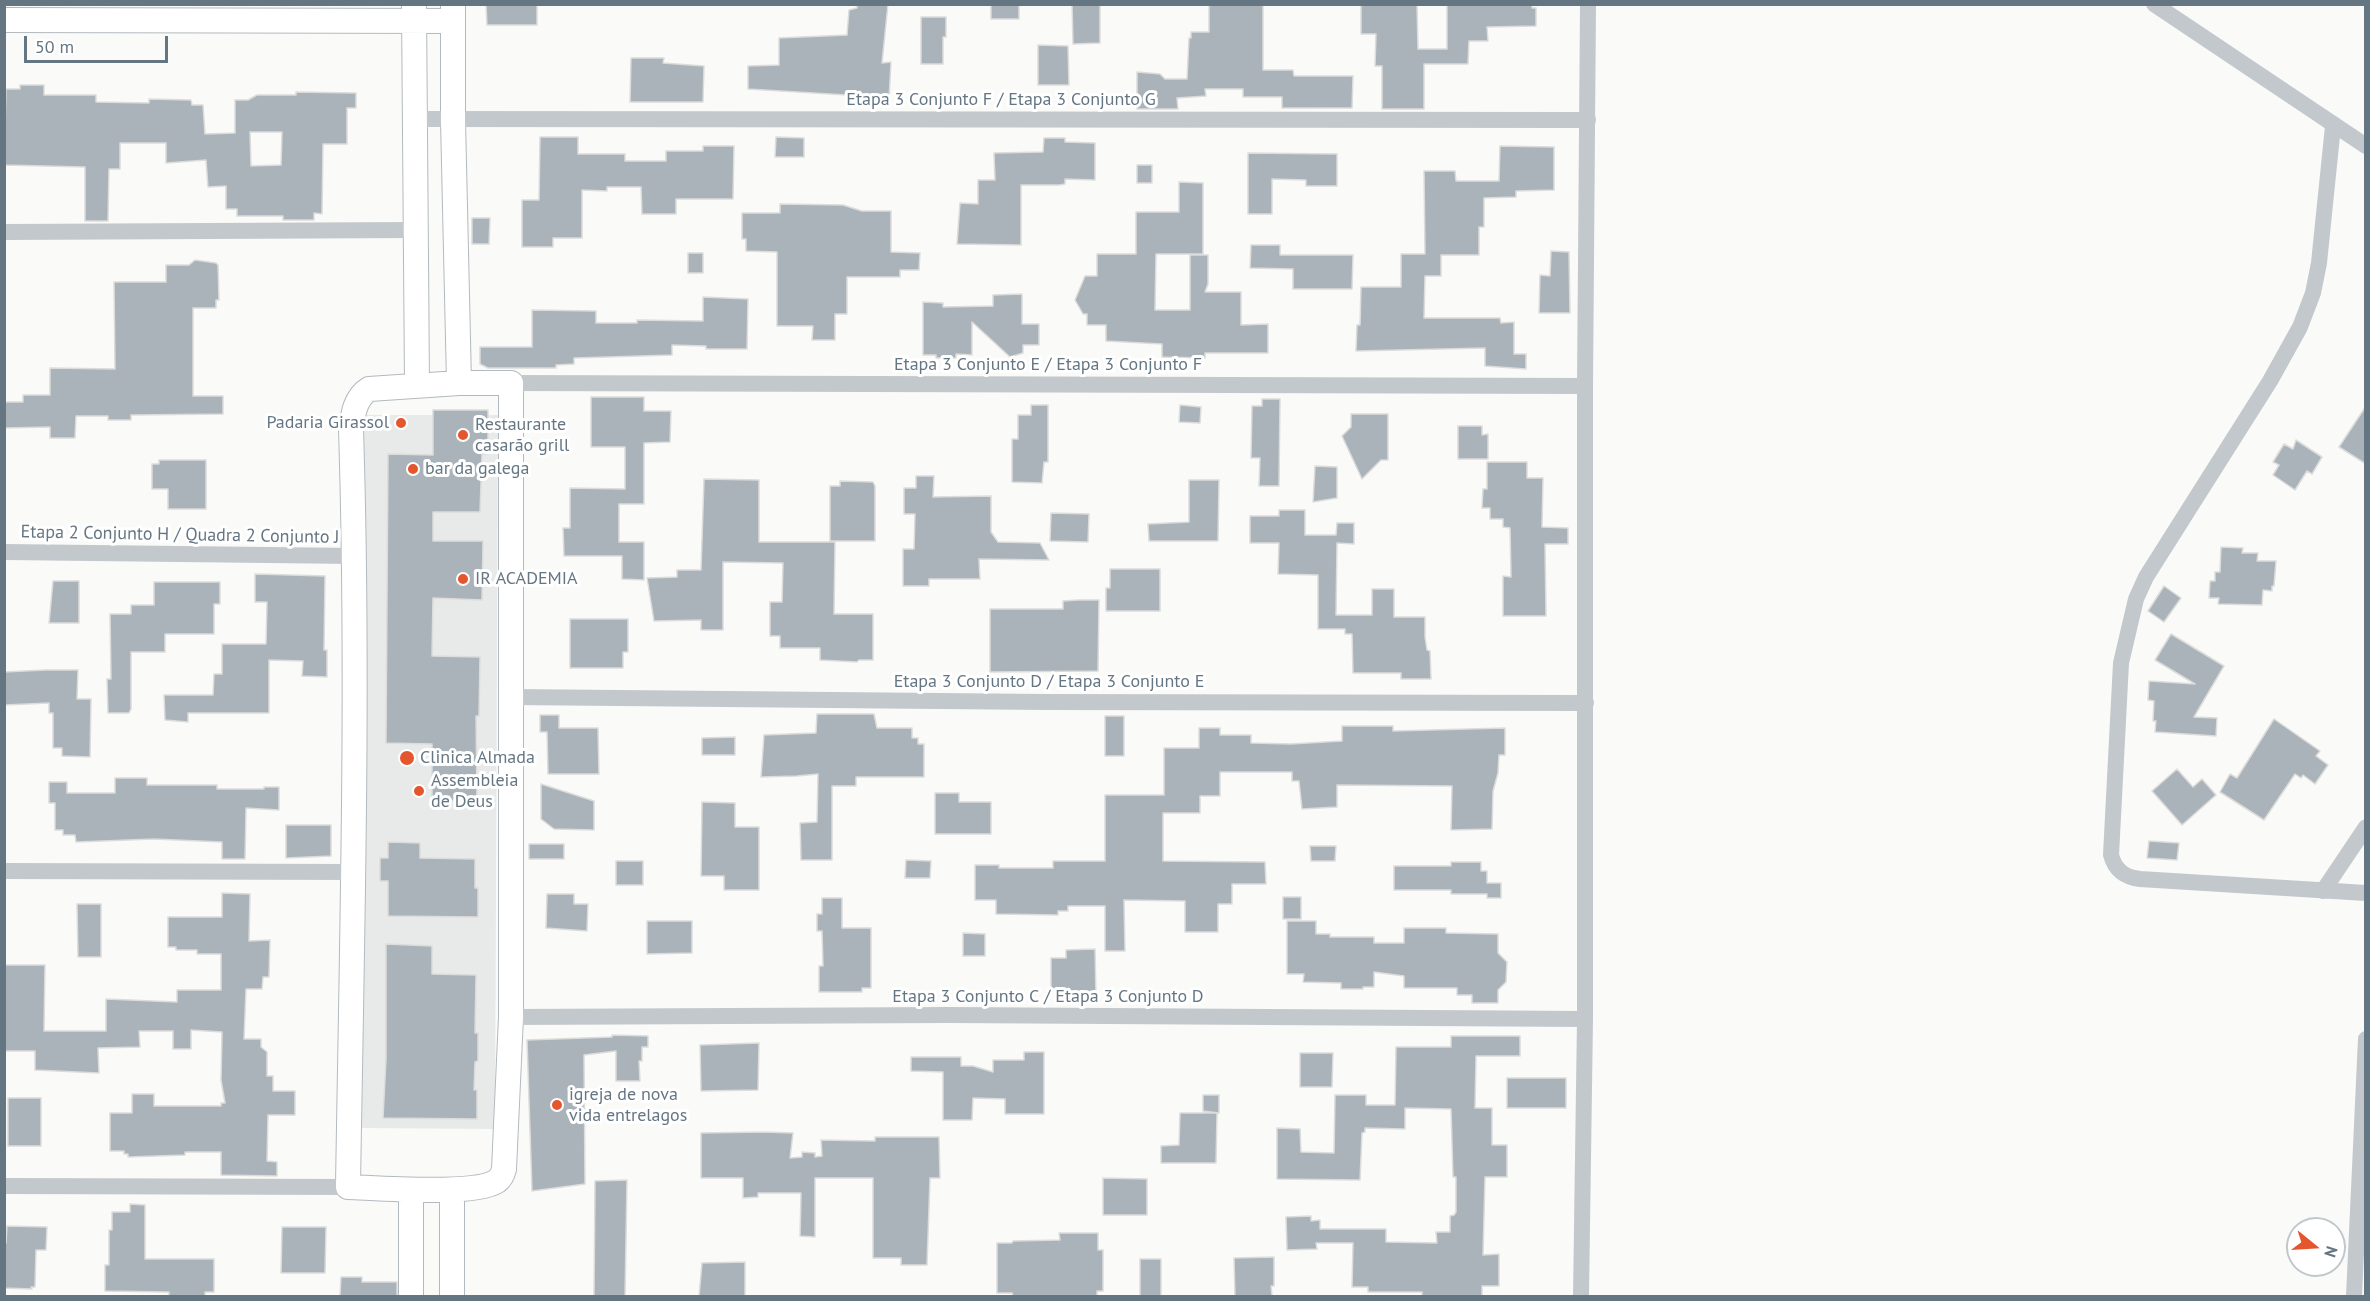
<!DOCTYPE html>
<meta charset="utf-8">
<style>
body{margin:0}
#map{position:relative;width:2370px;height:1301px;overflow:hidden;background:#fafaf8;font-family:"PT Sans",sans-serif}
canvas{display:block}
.frame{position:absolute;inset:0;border:6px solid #657683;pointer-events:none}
.north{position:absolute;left:2286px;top:1217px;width:60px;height:60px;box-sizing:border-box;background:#fff;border:2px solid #c1c8cd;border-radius:50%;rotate:108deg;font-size:16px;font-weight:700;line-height:24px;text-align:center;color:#657683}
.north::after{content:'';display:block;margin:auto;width:21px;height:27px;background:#e4572e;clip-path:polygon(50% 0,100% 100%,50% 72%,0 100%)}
.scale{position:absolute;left:24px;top:36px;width:144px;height:27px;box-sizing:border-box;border:3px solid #657683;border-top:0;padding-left:8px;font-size:18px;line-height:21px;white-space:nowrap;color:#657683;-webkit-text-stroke:4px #fff;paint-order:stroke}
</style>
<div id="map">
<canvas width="2370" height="1301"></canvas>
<div class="frame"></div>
<div class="north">N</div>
<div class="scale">50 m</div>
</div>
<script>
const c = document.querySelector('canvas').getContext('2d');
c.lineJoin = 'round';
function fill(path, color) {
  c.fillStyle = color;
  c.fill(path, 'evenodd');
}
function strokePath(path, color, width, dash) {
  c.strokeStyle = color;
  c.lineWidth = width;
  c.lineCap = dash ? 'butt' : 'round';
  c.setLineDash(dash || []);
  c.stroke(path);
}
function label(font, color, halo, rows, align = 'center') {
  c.font = font + ' "PT Sans",sans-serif';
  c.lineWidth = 6;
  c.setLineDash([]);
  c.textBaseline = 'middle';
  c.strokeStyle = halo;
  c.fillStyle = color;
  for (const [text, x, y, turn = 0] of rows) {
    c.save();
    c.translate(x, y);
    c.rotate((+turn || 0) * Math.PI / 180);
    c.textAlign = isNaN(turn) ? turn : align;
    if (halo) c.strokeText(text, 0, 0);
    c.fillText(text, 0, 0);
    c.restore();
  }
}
fill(new Path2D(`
 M363 415H498L495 1129 362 1128Z`), '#e8e9e9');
const building = new Path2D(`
 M486 4H537V25H487Z
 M857 4H888L882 63 891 62 889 99H847V95L748 89V66L779 65V38L847 35 849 10 857 8Z
 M991 4H1019V19H991Z
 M1072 4H1100V43L1073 44Z
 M1209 4H1263V70H1293L1294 76H1353L1352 108H1282V97H1243V89H1205L1206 96 1177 98 1178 109H1137V72L1160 74 1165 79H1187L1189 38H1191V32H1209Z
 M1361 4H1417L1418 49H1447V4H1532V8H1536V26L1487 27 1488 41H1469L1468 64H1424V109H1382V66H1375L1376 34H1361Z
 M921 17H946V37H943V64H921Z
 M1038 45 1068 46 1069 85H1038Z
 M631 58H664L663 63 704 66 703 102H630Z
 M20 85H44V95H96V102L149 103V99L191 100 192 105H203L205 134 235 133V100H248L257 95H296V92L356 93V108H347V144H323L322 214 314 213V220H283V216H237V209H226V186L208 187 206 160 166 163V143H120V169H109L108 221H85V167L4 165 6 89H20ZM250 132H282L281 165 251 166Z
 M540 137H578V154H625V161H666V151H703V146H734L733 199H676V214H642L641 187H607V191L582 190V238H553V247H522V200H539Z
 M776 137 804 138V157H775Z
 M1044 138H1065V142L1095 143V180L1065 179V184L1059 185H1021V245L957 244 960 203 978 204V180H995L994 153 1043 152Z
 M1500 146 1554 147V190L1516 191V197L1484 198V227H1479V255H1441V276H1425L1424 318H1500L1501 323 1514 322V354H1526V369L1485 366V348L1356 351 1357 325H1360L1361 287H1401V254H1425L1424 171H1455L1456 181H1499Z
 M1248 153 1337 154V186H1306V180L1272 179V214H1248Z
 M1137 165H1152V183H1137Z
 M1179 182 1203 183V254H1156L1155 310H1190V255H1208V284L1205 292H1241V325L1268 324V353H1205V358L1162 357V344L1106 341V325H1087V314H1083L1075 300 1085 276H1097V254H1136V212H1179Z
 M780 204 843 205 862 211H891V252L920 253 919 270H900V277H847V314H835V340H812L813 326H777V252L746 251V239H742V213H780Z
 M472 218H490L489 244H472Z
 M1251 245H1280V255H1353L1352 289H1293V269L1250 268Z
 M1551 251 1569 252 1570 313H1539L1540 275 1550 276Z
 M688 253H703V273H688Z
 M195 260 216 263 218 265 219 300H216V308H193V396H223V414L131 415V420H108V416H76L75 438H50V427L4 428V402H23V395H50V368L115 369 114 282H166V265H189Z
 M1022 294V324H1039V345H1023V353L1010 357 972 322V355L956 354V358H936V355H923V302L943 303V307L993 306V295Z
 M703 297 748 299 747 349H706V346L672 345V355L574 358V364L556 365V368H488L480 364V347H532V310L596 311V323H637V320L703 321Z
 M591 397H644V411H671L670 442 644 443V504H619V542H644V580L622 579V556H564L563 528H570V488L625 489V447H591Z
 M1262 399H1280L1279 486H1259L1260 458H1251L1252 406H1262Z
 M1031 405H1048V462H1044L1042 483 1012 482V439H1018V415H1031Z
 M1180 405 1201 407 1200 423 1179 422Z
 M2366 406V464L2339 447Z
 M433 410H488V454H482L480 512H433V541H483L482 600 433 598 432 656 480 657 479 716H476L477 801H432V744L386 743 388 454 433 455Z
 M1351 414H1388V460H1381L1362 479 1342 436 1351 427Z
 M1458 426H1482V435L1488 434V459H1458Z
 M2296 440 2322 457 2312 474 2307 471 2295 490 2273 475 2279 465 2273 462 2284 444 2293 449Z
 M159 460H206V509H168V489H152V464H159Z
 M1487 462H1527V478H1543L1542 527 1568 528V544H1545L1546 616H1503V576L1511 577 1510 528 1503 527V519H1490V508H1482L1483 489H1487Z
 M1315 466 1337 467V498L1313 502Z
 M916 476H934L933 497 991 496V532L998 542 1040 543 1049 560 979 559 980 579H929V586H903V549H914L915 514H904V488H916Z
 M704 479 759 480V542H835L834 614H873V660H859L857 662 820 660V648H780V636H770V602H782L783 563 723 562V630H701V620L654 621 647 578 677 577V570H701Z
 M1189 480H1219L1218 541H1149L1148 524 1189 522Z
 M840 481 873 482 875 486V541H830V486H840Z
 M1279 510H1305V535H1336L1337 523H1354V544L1337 543 1336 615H1372V589H1394V617H1425V637L1427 650 1430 651 1431 679H1401V673H1353L1352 634H1345V629H1318V575L1278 574 1279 543H1250V516H1279Z
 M1051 513 1089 514 1088 542 1050 541Z
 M2221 547 2243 548 2242 553H2258L2257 561H2276L2274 586H2272V591L2263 590 2262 605 2218 604 2219 598H2209L2210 581H2215V572H2220Z
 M1110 569H1160V611H1106V588H1110Z
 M255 574 325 576 324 650H327V677L302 676 303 661 269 660V713H188V722L165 720 164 695H213L214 674H222V644H266L267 602H255Z
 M53 581H79V623H49Z
 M154 582H220V604H214V634H165V652H131V709L129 713H108L107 679H111L110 614H131V605H154Z
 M2164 586 2181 598 2164 622 2148 611Z
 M1078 600H1099L1098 671 990 672V609H1063V601Z
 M570 619H628V652H623V668H570Z
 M2171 634 2224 666 2194 717 2217 718 2216 736 2155 732 2156 721H2153L2154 701 2148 700 2149 681 2195 684 2155 660Z
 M45 670H78L77 699H91L90 757 62 756V748H53V713H49V703L4 705V672Z
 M817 714H874L877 728H912V738H918V744H924V777H856V786H832V860H801L800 823 817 822 818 774 797 776 761 777 764 735 816 733Z
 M540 715H559V728H598L599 774H548L547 732H540Z
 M1105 716H1124V756H1105Z
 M2274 719 2320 751 2316 756 2328 765 2315 784 2303 775 2301 778 2295 774 2264 820 2220 792 2230 774 2237 778Z
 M1342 726H1393V731L1505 728V755H1499L1498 773 1493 791 1492 829 1451 830 1452 786 1337 785V807L1302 809 1299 781H1292V772H1220V796H1200V813H1163V861L1265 862 1266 884H1232V904H1218V932H1185V901L1124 900 1125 951H1105V906H1068V911H1058V915L996 914V900H975V865H999V868H1053V861H1105V795H1164V748H1199V728H1220V735H1251V743L1291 744 1342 741Z
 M735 737V755H702V738Z
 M2177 769 2193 787 2202 779 2216 795 2182 825 2152 791Z
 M115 778H147V785H217V789H264V787H279V810L246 808 245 859H222V842L154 839 76 842 75 835H63V830H55V803H49V782H67V793H115Z
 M541 784 594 801V830L554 829 541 819Z
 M935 793H959V802H991V834H935Z
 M702 802 735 803V827H759V890H724V876H701Z
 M286 825H331V856L286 858Z
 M2149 841 2179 843 2177 860 2147 858Z
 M388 842 420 843V858L475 859V888H478V917L388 916V881H380V858H388Z
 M529 844H564V859H529Z
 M1310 846H1336L1335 861H1311Z
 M906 860 931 861 930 878H905Z
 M616 861H643V885H616Z
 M1451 862H1481V871H1487V883H1501V898H1487V894H1451V890H1394V866H1451Z
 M222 893 250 894 249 941 270 940 269 977H263L262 989H246L244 1039H261V1047L267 1052V1076H273V1091H295V1115H268L267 1161 277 1162V1176L221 1175V1152H185V1155L128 1157V1154H124V1151H110V1113H132V1094H154V1106H221V1103H225L221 1080 222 1032 191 1030V1049H173V1031H139L140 1047 98 1048 99 1073 35 1070V1051H4V965H45L44 1031H106V999L177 1002V990H221V954H197V950H176V947H168V917H222Z
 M547 894H574V904H588L587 931 546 928Z
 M1283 897H1301V919H1283Z
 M822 898H842V928H871V988H862V992H819V966H823L822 931H817V914H822Z
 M77 904H101V957H78Z
 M647 921H692V953L647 954Z
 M1287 921H1316V934H1330V937H1374V943H1404V928H1446V933L1498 934V953L1507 962 1506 982 1498 990V1003H1472V995H1457V988H1404V976L1374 972V987H1363V989H1341V983L1303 982 1304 974H1287Z
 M963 933 985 934V956H963Z
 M386 944 432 946V974L476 975 475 1033H478V1061L475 1062 474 1090H477V1119L383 1118 386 1059Z
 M1095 949 1096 996H1065V992L1051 990V958H1066V950Z
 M612 1035 648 1036V1047H642V1061H639L640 1081H616V1051L584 1055 585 1184 532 1191 527 1040 612 1037Z
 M1451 1036H1520V1056H1476L1475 1108H1492V1145H1507V1177H1485L1483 1255 1499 1254V1286H1482V1296H1422V1292H1368V1287H1352L1353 1243H1316L1317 1249 1287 1250 1286 1217 1311 1216V1221L1320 1220V1229H1386V1242L1437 1243 1436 1232H1450V1216L1454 1215 1456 1212V1177H1453L1451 1109 1405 1108V1129L1365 1128V1132L1362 1133 1360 1180 1277 1179V1128L1300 1129 1301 1152 1334 1153 1335 1095H1366V1105H1395L1396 1047H1451Z
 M759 1043 758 1090 701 1091 700 1045Z
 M1024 1052H1044V1114H1005V1099L973 1098 972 1120H943V1072L911 1071V1057H961V1066H973L993 1072V1060H1024Z
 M1300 1053H1333L1332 1087H1300Z
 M1507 1078H1566V1108H1507Z
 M1203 1095H1219V1113L1203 1111Z
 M8 1098H41V1146H8Z
 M1180 1113H1217L1216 1163H1161V1146L1179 1145Z
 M763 1132 793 1133 790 1158 802 1157V1152L815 1153V1157L822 1156 821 1140 875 1141V1137H939L940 1178H930L927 1265H901V1258H873V1178H815V1237L800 1236 801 1193H758V1197L743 1198V1178H701V1133Z
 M1103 1178 1147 1179V1215H1103Z
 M627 1180 625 1296H594L595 1181Z
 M130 1204 145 1205V1259H214V1292H205V1296H169V1292L105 1291V1265H109V1230H112V1212H130Z
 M7 1226 47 1227 46 1250H36L35 1287H31L32 1289 4 1288V1243H6Z
 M282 1227H326L325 1273H281Z
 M1059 1233H1098V1250H1103V1291H1097V1296H1013L1012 1293H997V1243H1012L1013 1241 1060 1240Z
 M1274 1257V1286H1271L1272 1296H1235L1234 1258Z
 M1140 1259H1161V1296H1140Z
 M745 1262V1296H699L702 1263Z
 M341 1277H362V1282H397V1296H340Z`);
fill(building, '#aab3b9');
strokePath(building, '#dcdcda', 1.5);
const secondary = new Path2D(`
 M453 4V120L459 383H511V1017L504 1169C503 1173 501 1178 497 1181 475 1196 377 1188 348 1187 352 934 359 682 351 429 353 414 355 398 369 389L459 383
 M414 7 417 385
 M4 20 453 21
 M411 1296V1190
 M452 1296V1190`);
strokePath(secondary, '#b3babf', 26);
strokePath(new Path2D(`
 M2154 4 2366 146
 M414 119 1588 120
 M2333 126 2319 263 2313 293 2300 327 2270 381 2146 577 2136 599 2121 663 2111 855C2115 870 2124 877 2140 879L2366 893
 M4 232 415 230
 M511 383 1585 386
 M4 552 355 556
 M511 697 1046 702 1586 703
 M4 871 353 872
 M2323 891 2366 827
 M511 1017 948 1015 1585 1019
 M4 1186 348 1187
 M1581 1296 1585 1019V386L1588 4
 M2354 1296 2366 1039`), '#c3c8cc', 16);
strokePath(secondary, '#fff', 24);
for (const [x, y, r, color] of [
 [401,423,6,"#e4572e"],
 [463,435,6,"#e4572e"],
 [413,469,6,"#e4572e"],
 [463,579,6,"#e4572e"],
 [407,758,8,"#e4572e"],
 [419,791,6,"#e4572e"],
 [557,1105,6,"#e4572e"]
]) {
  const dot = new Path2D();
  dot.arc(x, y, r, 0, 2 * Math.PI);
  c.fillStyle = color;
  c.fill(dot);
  strokePath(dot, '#fff', 2);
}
label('18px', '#657683', '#fff', [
 ["Etapa 3 Conjunto F / Etapa 3 Conjunto G",1001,100],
 ["Etapa 3 Conjunto E / Etapa 3 Conjunto F",1048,365],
 ["Etapa 2 Conjunto H / Quadra 2 Conjunto J",180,535,1],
 ["Etapa 3 Conjunto D / Etapa 3 Conjunto E",1049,682],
 ["Etapa 3 Conjunto C / Etapa 3 Conjunto D",1048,997]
]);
label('18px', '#657683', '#fff', [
 ["Padaria Girassol",389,423,"right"],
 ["Restaurante",475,425],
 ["casarão grill",475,446],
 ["bar da galega",425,469],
 ["IR ACADEMIA",475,579],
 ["Clinica Almada",420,758],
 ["Assembleia",431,781],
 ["de Deus",431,802],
 ["igreja de nova",569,1095],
 ["vida entrelagos",569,1116]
], 'left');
</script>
